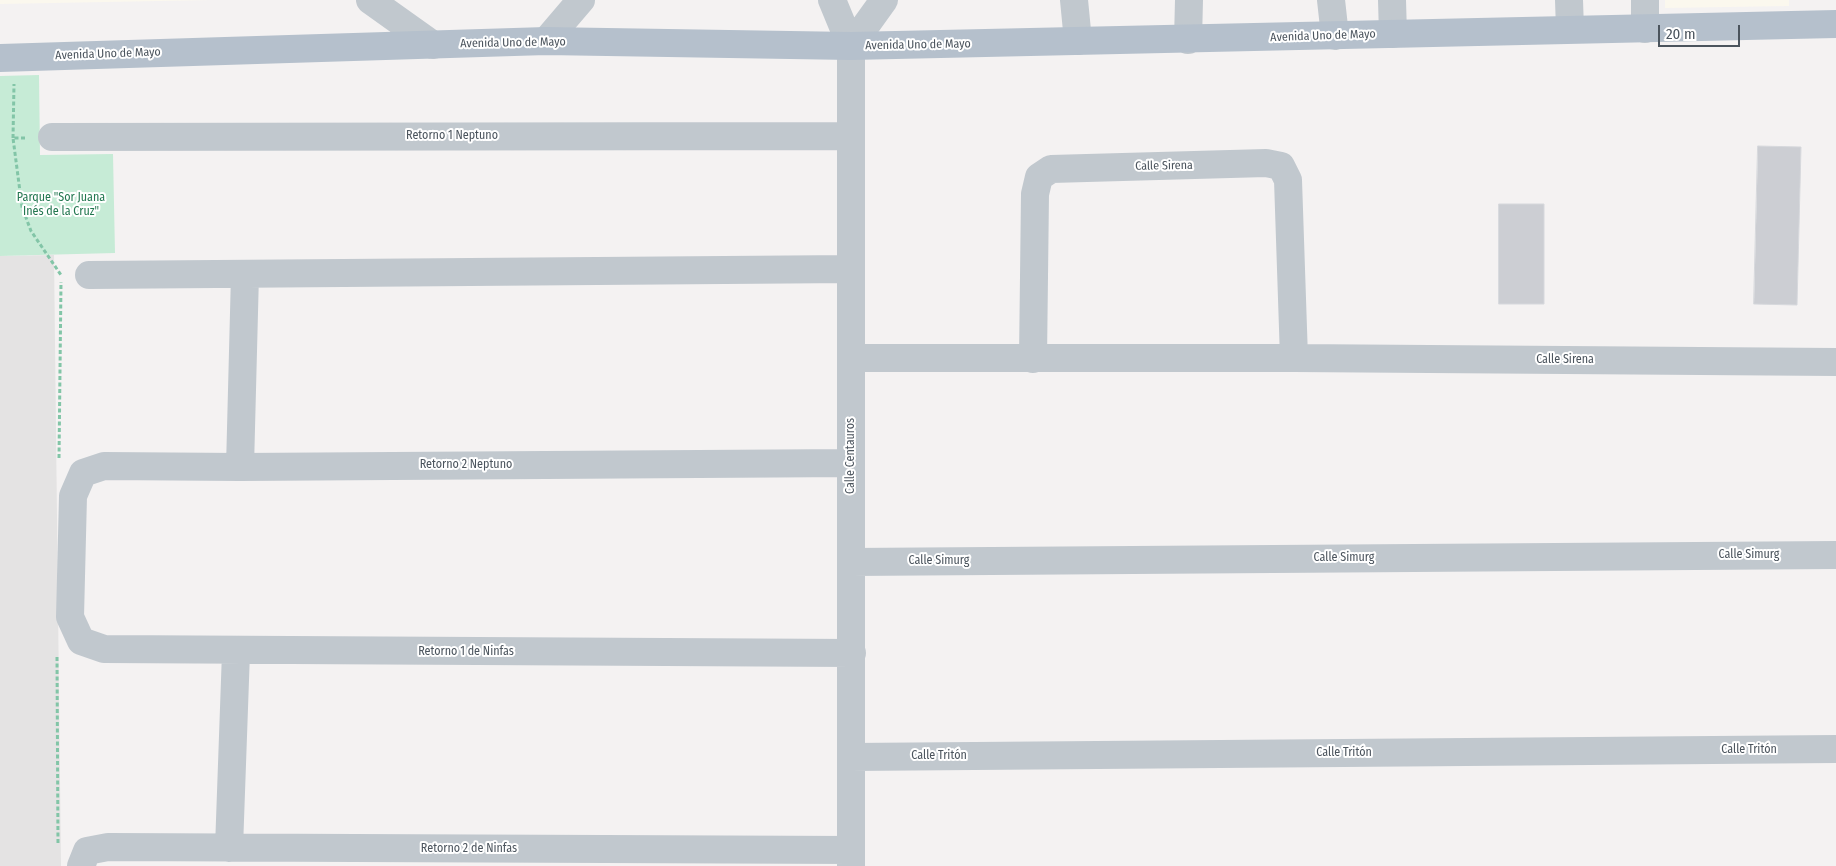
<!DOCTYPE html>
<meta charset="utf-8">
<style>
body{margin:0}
#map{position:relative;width:1836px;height:866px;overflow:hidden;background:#f4f2f2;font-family:"Fira Sans Condensed",sans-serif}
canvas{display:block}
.scale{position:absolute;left:1658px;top:25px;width:82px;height:22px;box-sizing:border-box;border:2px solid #4b545d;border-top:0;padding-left:6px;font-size:15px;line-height:18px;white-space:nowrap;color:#4b545d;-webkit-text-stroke:4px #fff;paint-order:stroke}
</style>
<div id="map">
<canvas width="1836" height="866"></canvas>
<div class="scale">20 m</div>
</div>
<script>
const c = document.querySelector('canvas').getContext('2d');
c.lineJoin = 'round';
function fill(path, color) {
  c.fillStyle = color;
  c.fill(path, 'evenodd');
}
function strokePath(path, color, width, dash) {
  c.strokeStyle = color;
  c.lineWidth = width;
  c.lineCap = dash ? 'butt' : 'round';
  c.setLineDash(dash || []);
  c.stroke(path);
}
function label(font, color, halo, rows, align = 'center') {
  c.font = font + ' "Fira Sans Condensed",sans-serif';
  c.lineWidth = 4;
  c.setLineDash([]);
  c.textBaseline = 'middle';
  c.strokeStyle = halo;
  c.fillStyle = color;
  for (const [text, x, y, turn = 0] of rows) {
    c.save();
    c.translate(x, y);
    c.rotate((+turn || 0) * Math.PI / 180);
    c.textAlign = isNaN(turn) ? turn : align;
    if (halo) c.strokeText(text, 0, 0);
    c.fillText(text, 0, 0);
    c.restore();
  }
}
fill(new Path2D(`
 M0 0H211L0 4Z
 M1665 0H1789V6L1665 8Z`), '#fbf8ee');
fill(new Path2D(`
 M54 255 61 866H0V256Z`), '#e4e3e3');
fill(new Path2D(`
 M39 75 40 155 113 154 115 253 0 256V76Z`), '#c6ebd6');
const building = new Path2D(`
 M1758 146 1801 147 1797 305 1754 304Z
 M1499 204H1544V304H1499Z`);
fill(building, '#ccced3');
strokePath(building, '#d6d8dc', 1);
strokePath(new Path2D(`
 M13 138 14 84
 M25 138H13L22 207 31 231 61 275
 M59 458 61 282
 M57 657 58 845`), '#82c5a7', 3, [4, 2.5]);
strokePath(new Path2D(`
 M370 0 433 45
 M832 0 851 46V866
 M1074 0 1078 41
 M1331 0 1335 36
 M1392 0 1393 34
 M1569 0 1570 29
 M1645 29V0
 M1188 40 1189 0
 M546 41 581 0
 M851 46 884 0
 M52 137 851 136
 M89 275 851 269
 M851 358H1294L1836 362
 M1033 359 1035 194 1039 177 1051 169 1266 163 1281 166 1288 180 1294 358
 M851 463 240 467 104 466 83 473 73 496 70 617 81 641 104 649 852 653
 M240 467 245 274
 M851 562 1836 555
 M851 757 1836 749
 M229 848 236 652
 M81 866 87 851 108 847 851 850`), '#c1c8ce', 28);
strokePath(new Path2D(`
 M0 58 546 41 851 46 1836 24`), '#b5c0cc', 28);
label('12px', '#4b545d', '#fff', [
 ["Avenida Uno de Mayo",1323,36,-2],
 ["Avenida Uno de Mayo",513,43,-1],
 ["Avenida Uno de Mayo",918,45,-1],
 ["Avenida Uno de Mayo",108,54,-2],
 ["Retorno 1 Neptuno",452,136],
 ["Calle Sirena",1164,166,-1],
 ["Calle Sirena",1565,360],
 ["Calle Centauros",851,456,-90],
 ["Retorno 2 Neptuno",466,465],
 ["Calle Simurg",1749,555],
 ["Calle Simurg",1344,558],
 ["Calle Simurg",939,561],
 ["Retorno 1 de Ninfas",466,652],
 ["Calle Tritón",1749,750],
 ["Calle Tritón",1344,753],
 ["Calle Tritón",939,756],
 ["Retorno 2 de Ninfas",469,849]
]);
label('12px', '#237750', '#fff', [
 ["Parque \"Sor Juana",61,198],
 ["Inés de la Cruz\"",61,212]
]);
</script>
